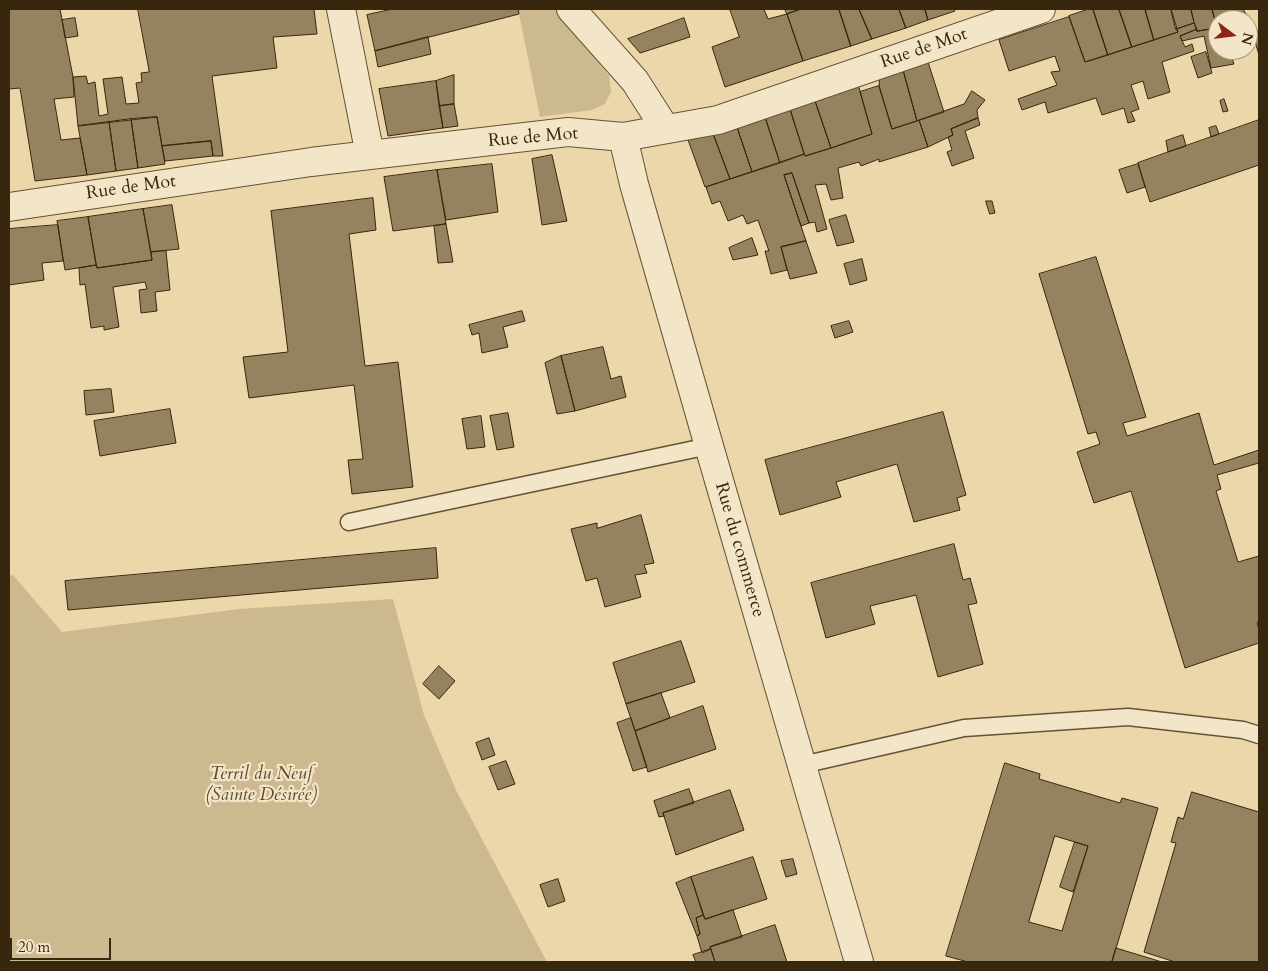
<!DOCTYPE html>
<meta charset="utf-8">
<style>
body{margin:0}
#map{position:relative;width:1268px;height:971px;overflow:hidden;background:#ecd7aa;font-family:Cardo,serif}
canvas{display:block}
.frame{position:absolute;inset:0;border:10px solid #37270f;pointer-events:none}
.north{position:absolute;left:1208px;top:10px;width:50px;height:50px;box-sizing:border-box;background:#f3e5c8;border:1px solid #a8997e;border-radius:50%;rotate:105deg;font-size:14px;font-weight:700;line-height:20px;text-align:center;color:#37270f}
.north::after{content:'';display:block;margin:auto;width:18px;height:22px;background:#8f2418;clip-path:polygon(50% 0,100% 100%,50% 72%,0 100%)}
.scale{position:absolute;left:10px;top:938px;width:101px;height:22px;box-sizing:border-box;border:2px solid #37270f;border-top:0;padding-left:6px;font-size:15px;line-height:18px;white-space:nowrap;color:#37270f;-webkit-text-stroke:4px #f3e5c8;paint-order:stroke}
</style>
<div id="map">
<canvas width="1268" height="971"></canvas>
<div class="frame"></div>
<div class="north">N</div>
<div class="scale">20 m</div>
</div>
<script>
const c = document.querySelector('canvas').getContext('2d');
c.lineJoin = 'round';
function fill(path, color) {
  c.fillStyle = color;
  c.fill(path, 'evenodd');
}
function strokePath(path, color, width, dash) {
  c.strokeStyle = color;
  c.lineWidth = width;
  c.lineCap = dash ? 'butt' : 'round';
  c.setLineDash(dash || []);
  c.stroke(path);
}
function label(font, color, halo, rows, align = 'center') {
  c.font = font + ' Cardo,serif';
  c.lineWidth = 4.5;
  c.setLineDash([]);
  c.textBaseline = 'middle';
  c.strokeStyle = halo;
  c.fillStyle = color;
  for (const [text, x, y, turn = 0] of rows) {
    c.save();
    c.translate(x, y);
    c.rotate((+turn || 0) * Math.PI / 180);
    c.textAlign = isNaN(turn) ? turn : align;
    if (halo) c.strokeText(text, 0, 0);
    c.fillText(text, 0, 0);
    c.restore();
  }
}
fill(new Path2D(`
 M518 9H556L609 76 611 92 605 104 592 110 540 117Z
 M13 575 62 632 239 609 393 599 424 715 456 790 547 962H9V576Z`), '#cdb990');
const building = new Path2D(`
 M9 9H60L73 77 74 97 54 99 61 140 80 138 87 175 35 181 20 88 9 89Z
 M138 9H314L317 34 273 37 277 68 212 76 223 156H213L211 141 162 146 157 117 78 126 73 77 86 76 88 84 95 82 99 116 108 114 103 79 122 77 126 104 139 103 136 83 142 82 141 73 149 72Z
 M393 9H518L519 14 375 51 367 15Z
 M730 9H764L768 19 787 14 803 61 725 87 712 47 739 37Z
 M785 9H801L787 14Z
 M801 9H839L851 46 803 61 787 14Z
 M839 9H859L872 39 851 46Z
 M859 9H899L906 28 872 39Z
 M899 9H925L928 20 906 28Z
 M925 9H954L955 11 928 20Z
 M1089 9H1093L1108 55 1085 62 1069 16Z
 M1093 9H1119L1132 47 1108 55Z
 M1119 9H1145L1154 40 1132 47Z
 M1145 9H1171L1178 32 1154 40Z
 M1171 9H1191L1194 23 1176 29Z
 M1191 9H1212L1217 28 1197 31Z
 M1212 9H1243L1249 19 1246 20H1218V30Z
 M1069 17 1085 62 1178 32 1176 29 1194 23 1197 29 1180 36 1185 47 1192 44 1194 51 1162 62 1170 92 1148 99 1143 81 1131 85 1139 109 1131 112 1135 121 1128 123 1124 108 1102 115 1096 98 1048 113 1045 102 1022 110 1018 99 1057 85 1051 72 1060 71 1055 56 1009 71 999 40Z
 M75 18 78 36 65 38 62 20Z
 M684 18 690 37 640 53 628 39Z
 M1248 21 1253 32 1259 30V55L1254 38 1248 41Z
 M1217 28 1218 50H1229L1234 64 1211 68 1204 36 1182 41 1180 36 1197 29V31Z
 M428 37 431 54 378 67 375 51Z
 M1206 52 1212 73 1198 78 1191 57Z
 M928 62 944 112 917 121 903 70Z
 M903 70 917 121 892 129 879 86 880 76Z
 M454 75V104L439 106 436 81Z
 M436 81 443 128 388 136 379 89Z
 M858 84 872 134 831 148 814 98Z
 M879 86 892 129 919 120 928 147 879 162V159L861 166 859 162 838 168 843 198 831 200 826 184 815 185 827 229 817 232 815 222 809 223 792 173 784 175 806 241 781 247 787 270 771 274 765 251H769L758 220 747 224 743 215 728 221 720 201 712 204 706 187 804 154 805 156 831 148 872 134 860 92Z
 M972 91 985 100 977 110 978 118 951 129 953 135 928 147 919 120 964 104Z
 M814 98 831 148 805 156 789 106Z
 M1224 99 1228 111 1223 112 1220 101Z
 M454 104 458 126 443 128 439 106Z
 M789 106 804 154 780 163 764 114Z
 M764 114 780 163 752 172 736 124Z
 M157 117 165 164 138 168 131 119Z
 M978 118 980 125 965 131 974 158 952 166 947 152 952 150 948 137 953 135 951 129Z
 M131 119 138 168 116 171 109 122Z
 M1259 120V165L1150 202 1138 163Z
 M109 122 116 171 87 175 78 126Z
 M736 124 752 172 730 179 712 131Z
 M1216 126 1219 134 1211 137 1209 128Z
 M712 131 730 179 705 187 687 137Z
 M1183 135 1186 146 1168 152 1166 141Z
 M211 141 213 156 165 161 162 146Z
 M552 155 567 221 542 225 532 159Z
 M492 164 498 212 446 220 437 170Z
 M1138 164 1145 187 1127 193 1119 170Z
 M437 170 446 224 393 231 384 177Z
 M792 173 809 223 801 226 784 175Z
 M373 198 376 230 349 234 365 366 398 362 413 487 352 494 348 460 363 459 354 385 249 398 243 357 288 352 271 211Z
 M986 201H992L995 213 990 214Z
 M172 205 179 249 151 252 143 209Z
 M143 209 152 260 97 268 88 217Z
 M846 215 854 242 837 246 829 220Z
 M88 217 96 265 65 270 57 221Z
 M446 224 453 262 438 263 434 226Z
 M58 225 63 261 42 263 44 280 9 285V229Z
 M752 238 758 255 733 260 729 248Z
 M806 241 817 273 790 279 781 247Z
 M166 251 170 290 155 292 157 311 141 313 139 290 147 289 145 282 113 287 119 327 104 330V326L91 328 85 284 80 285 79 268 96 265 97 268 152 260 151 252Z
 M1096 257 1146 417 1123 423 1127 436 1199 413 1214 465 1259 450V463L1217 475 1221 489 1216 491 1238 562 1259 556V621L1257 622 1259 630V643L1185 668 1131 491 1094 503 1077 452 1100 444 1096 432 1088 434 1039 274Z
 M862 259 867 280 850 285 844 264Z
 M522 311 525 321 503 327 508 347 482 353 479 333 472 335 469 325Z
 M849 321 853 332 835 338 831 326Z
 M603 347 611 379 621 376 626 397 575 411 561 356Z
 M561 356 575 411 557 414 545 363Z
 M111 389 114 412 86 415 84 391Z
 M170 409 176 443 100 456 94 421Z
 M943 412 966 495 957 498 960 510 914 522 897 464 836 482 841 497 780 515 765 460Z
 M508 413 514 447 497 450 490 416Z
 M481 416 485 447 467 449 462 419Z
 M641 515 654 563 644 565 647 573 635 575 641 597 605 607 597 578 586 581 571 529 597 523V528Z
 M954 544 963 580 970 578 977 603 968 605 983 664 938 677 916 595 870 606 875 624 826 638 811 583Z
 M436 548 438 578 68 610 65 581Z
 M681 641 695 682 626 704 613 663Z
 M439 666 455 681 439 699 423 684Z
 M661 693 670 718 635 731 626 704Z
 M703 706 716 749 648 772 635 731Z
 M631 718 647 767 633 771 617 723Z
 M489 738 495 755 482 760 476 743Z
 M506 761 515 784 498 790 489 767Z
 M1005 763 1040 774 1039 779 1120 803 1122 798 1158 808 1112 962H968L946 956ZM1055 836 1088 846 1062 931 1029 922Z
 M689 789 694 803 663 813 664 816 659 817 654 801Z
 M730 790 744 830 676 855 663 813Z
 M1192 792 1259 812V962H1175L1144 952 1176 843 1171 842 1178 817 1183 819Z
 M1075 842 1088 846 1073 892 1060 887Z
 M753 857 767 899 705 919 691 877Z
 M793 859 797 874 786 877 781 861Z
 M691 877 703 915 696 918 700 934 697 936 676 883Z
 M558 879 565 901 548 907 540 885Z
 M733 910 742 937 710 947 711 949 702 953 697 936 700 934 696 918 703 915 705 919Z
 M775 925 787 962H715L710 947Z
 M1116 948 1162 962H1112Z
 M711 949 715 962H696L693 955Z`);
fill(building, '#958360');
strokePath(building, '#37270f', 1);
const lane = new Path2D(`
 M349 522 709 446
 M802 765 964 728 1128 717 1243 730 1259 735`);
const street = new Path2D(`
 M341 9 370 155
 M571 9 635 81 665 128
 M623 137 634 184 709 446 859 962
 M9 207 311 162 370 155 568 132 623 137 718 120 1041 9`);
strokePath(lane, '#645336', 19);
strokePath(street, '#645336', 30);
strokePath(lane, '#f3e5c8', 16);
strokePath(street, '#f3e5c8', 28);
label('18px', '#37270f', '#f3e5c8', [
 ["Rue de Mot",924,49,-19],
 ["Rue de Mot",533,138,-5],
 ["Rue de Mot",131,188,-8],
 ["Rue du commerce",739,550,74]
]);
label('italic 18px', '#5c4c2f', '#f3e5c8', [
 ["Terril du Neuf",261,775],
 ["(Sainte Désirée)",261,796]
]);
</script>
